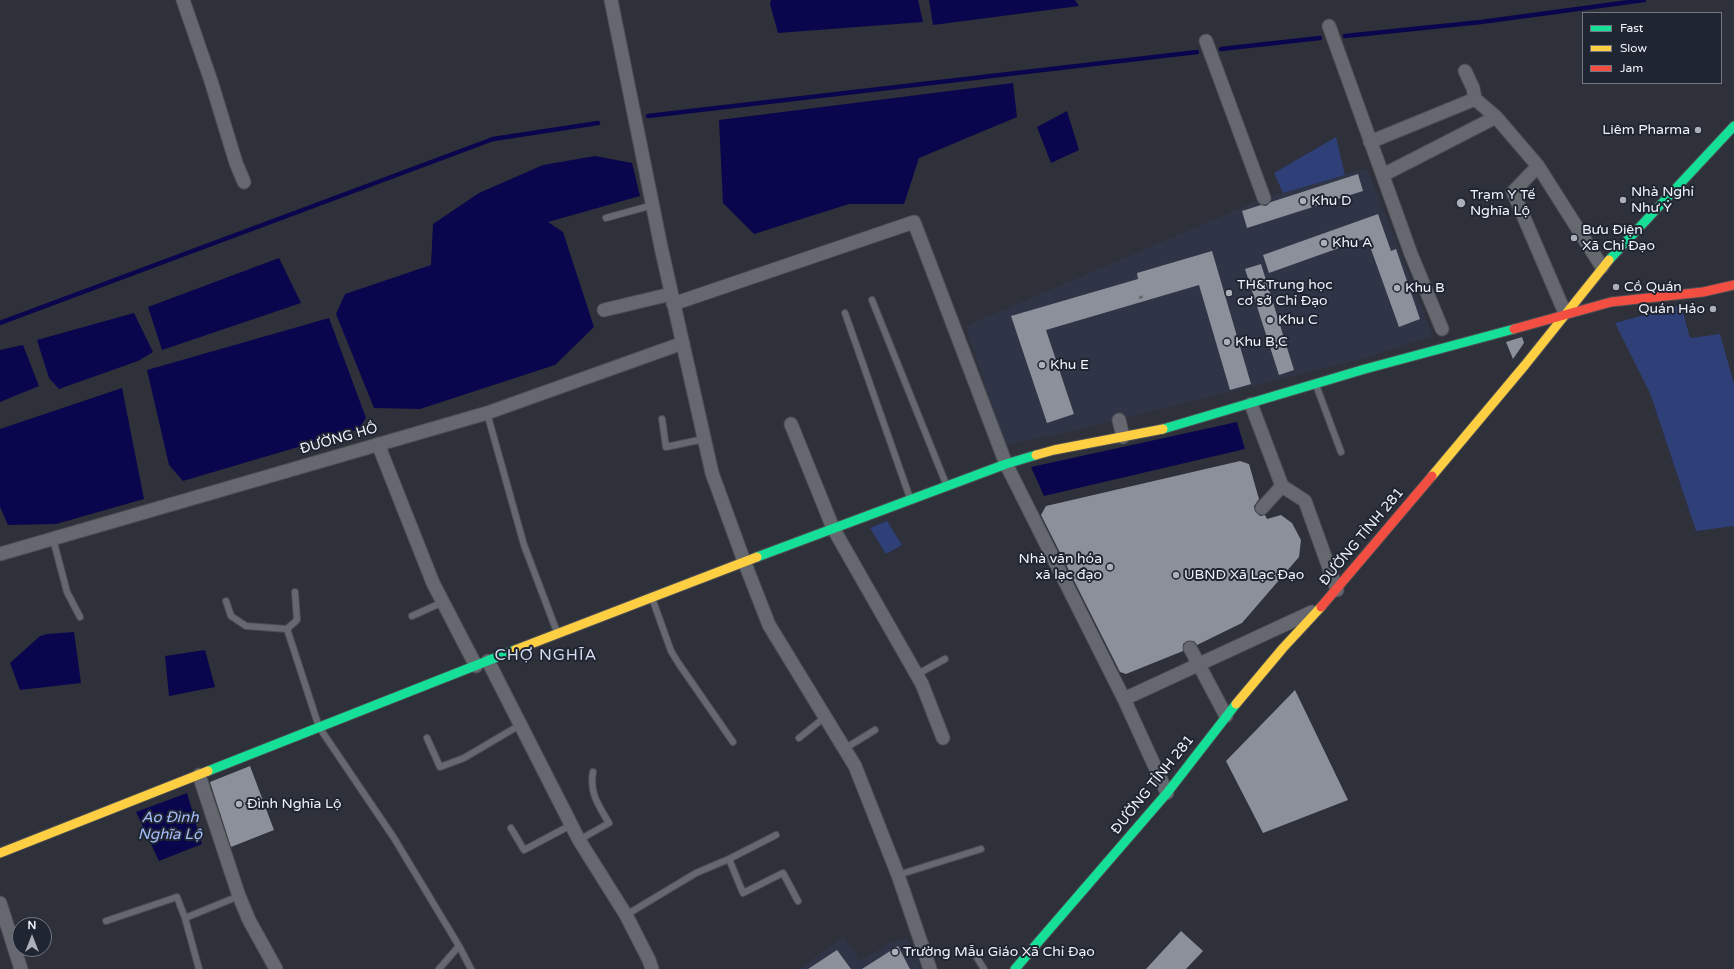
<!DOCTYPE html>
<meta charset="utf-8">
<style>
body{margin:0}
#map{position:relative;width:1734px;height:969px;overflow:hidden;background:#2e3139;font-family:"Varela Round",sans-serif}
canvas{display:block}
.legend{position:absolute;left:1582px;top:12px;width:140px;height:72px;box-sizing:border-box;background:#202532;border:1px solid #737783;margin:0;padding:5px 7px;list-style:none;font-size:12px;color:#f0f3fc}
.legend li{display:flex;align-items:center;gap:8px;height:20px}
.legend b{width:20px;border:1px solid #737783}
.north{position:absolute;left:12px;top:917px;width:40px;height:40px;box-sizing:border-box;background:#202532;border:1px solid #737783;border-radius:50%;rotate:0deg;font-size:11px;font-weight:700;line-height:16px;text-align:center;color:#f0f3fc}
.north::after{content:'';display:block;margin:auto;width:14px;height:18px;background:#acafb8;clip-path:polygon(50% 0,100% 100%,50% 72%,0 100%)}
</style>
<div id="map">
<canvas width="1734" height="969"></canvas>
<ul class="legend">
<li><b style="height:5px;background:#16e098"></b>Fast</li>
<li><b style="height:5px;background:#ffcf43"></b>Slow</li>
<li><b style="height:5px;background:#f24e42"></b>Jam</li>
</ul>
<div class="north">N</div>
</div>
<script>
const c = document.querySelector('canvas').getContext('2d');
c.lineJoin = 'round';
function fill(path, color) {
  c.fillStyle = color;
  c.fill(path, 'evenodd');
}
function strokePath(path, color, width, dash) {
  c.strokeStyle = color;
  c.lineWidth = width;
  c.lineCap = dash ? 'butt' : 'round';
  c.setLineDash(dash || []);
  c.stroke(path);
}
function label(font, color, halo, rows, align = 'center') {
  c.font = font + ' "Varela Round",sans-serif';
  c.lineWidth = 4;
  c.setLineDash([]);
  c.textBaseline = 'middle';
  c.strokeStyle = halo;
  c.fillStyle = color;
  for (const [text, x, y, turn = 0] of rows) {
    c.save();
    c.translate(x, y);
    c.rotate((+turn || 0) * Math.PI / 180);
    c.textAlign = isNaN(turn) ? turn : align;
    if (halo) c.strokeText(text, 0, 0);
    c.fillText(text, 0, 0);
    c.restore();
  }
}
fill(new Path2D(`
 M1367 168 1433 336 1360 359 1119 420 1005 446 966 326 1264 198Z
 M844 937 860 961 890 943 907 938 922 969H799Z`), '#2f3547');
fill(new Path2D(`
 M1336 137 1345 175 1283 193 1274 173Z
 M1681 305 1690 338 1720 334 1734 384V526L1696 531 1650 393 1615 323Z
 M887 521 902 545 886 554 870 528Z`), '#2f3f77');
fill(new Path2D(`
 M771 0H918L923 22 778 33 770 4Z
 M929 0H1075L1079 6 933 25Z
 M1013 83 1017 117 919 158 904 204H849L754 234 723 203 719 120Z
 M1067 111 1079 150 1051 163 1037 127Z
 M595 156 632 163 640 196 548 222 563 232 594 327 555 365 420 409 374 408 336 314 345 294 431 265 433 224 479 193 543 165Z
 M279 258 301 303 162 350 148 307Z
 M134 313 153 352 138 361 59 389 49 378 37 340Z
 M329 318 366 418 359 429 183 481 169 465 147 370Z
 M23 345 39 386 0 402V350Z
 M122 388 144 499 56 524 8 525 0 507V429Z
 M1237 422 1245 449 1044 496 1031 467Z
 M74 632 81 683 20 690 10 663 40 636 47 634Z
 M205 650 215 687 169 696 165 656Z
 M187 793 202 844 159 861 136 812Z`), '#0a064d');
strokePath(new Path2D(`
 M1345 36 1481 22 1644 0
 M1221 49 1320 38
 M648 116 1197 52
 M0 323 493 139 598 123`), '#0a064d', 4.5);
fill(new Path2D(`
 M1358 174 1363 191 1247 228 1242 211 1261 205 1266 206 1271 202Z
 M1378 214 1391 251 1396 249 1420 319 1399 327 1367 238 1269 273 1263 255Z
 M1212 251 1251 384 1230 390 1199 285 1046 330 1074 414 1047 423 1011 316 1138 279 1137 273Z
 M1261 264 1294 370 1279 375 1245 269Z
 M1522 337 1524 343 1513 359 1506 342Z
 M1240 461 1249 464 1259 499 1254 506 1255 511 1260 516 1265 515 1267 519 1281 515 1292 523 1301 540 1299 557 1242 623 1197 645 1194 641H1187L1183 644V651L1126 674 1120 672 1041 515 1046 506Z
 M1295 690 1348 800 1263 833 1226 761Z
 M250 766 274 830 231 847 210 782Z
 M1181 931 1203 951 1186 969H1146Z
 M898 946 910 969H862Z
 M837 950 851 969H808Z`), '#8c909a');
const lane = new Path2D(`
 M606 218 653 205
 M872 300 946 484
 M845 313 910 498
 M1316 385 1341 452
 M487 413 524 545 557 632
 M662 419 666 447 704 439
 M53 539 67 592 80 617
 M295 592 297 620 287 629 319 727 394 838 459 946 439 969
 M652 598 671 651 679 664 733 742
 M226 601 231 616 246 626 287 629
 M412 616 443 602
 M916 675 945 659
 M427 738 440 767 464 758 520 725
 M799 738 825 717
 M844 749 875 730
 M511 828 524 850 571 825
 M579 840 609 823C599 806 589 793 593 772
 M729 859 776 835
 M898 875 981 849
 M626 915 696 873 729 859 743 893 783 873 798 901
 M185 918 199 969
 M106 921 177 897 185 918 239 896
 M459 946 471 969
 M974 953 984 969`);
const street = new Path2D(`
 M183 0 211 81 236 163 244 182
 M611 0 661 247 712 473 744 561 769 625 855 766 898 875 930 969
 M1329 26 1411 254 1442 329
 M1206 41 1264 198
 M1465 71 1473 88 1475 99
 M1370 142 1475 99 1496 117 1538 166 1513 192 1565 313
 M1538 166 1602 267
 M1383 175 1496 117
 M673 304 914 222 1006 464 1124 699 1167 793
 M604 310 671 294
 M1251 404 1282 486 1305 501 1337 590
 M1119 420 1123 437
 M791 424 833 528 922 684 943 738
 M378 444 433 583 476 666
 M1262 508 1282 486
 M0 554 487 413 683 343
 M1190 648 1226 716
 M488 661 579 840 626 915 649 960 652 969
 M1124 699 1312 612
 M199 775 239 896 249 920 276 969
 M0 903 21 969`);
const fast = new Path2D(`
 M1609 260 1734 126
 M1163 429 1365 369 1514 329
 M757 557 1006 464 1036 455
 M208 771 515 650
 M1015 969 1167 793 1236 704`);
const slow = new Path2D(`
 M1036 455 1054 450 1163 429
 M1432 476 1525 365 1609 260
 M515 650 757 557
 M1236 704 1283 648 1321 607
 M0 853 208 771`);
const jam = new Path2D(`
 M1514 329 1611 302 1703 292 1734 285
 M1321 607 1432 476`);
strokePath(lane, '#4b4d54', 8);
strokePath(street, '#4b4d54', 15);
strokePath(fast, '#4b4d54', 11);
strokePath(slow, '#4b4d54', 11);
strokePath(jam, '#4b4d54', 11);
strokePath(new Path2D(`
 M1139 298 1144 296`), '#66686e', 2.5, [4, 2]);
strokePath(lane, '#66686f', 6);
strokePath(street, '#66686f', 13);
strokePath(fast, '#16e098', 9);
strokePath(slow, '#ffcf43', 9);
strokePath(jam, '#f24e42', 9);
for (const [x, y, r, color] of [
 [1698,130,4,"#acafb8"],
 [1623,200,4,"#acafb8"],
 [1303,201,4,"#acafb8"],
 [1461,203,5,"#acafb8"],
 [1574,238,4,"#acafb8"],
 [1324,243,4,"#acafb8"],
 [1616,287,4,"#acafb8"],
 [1397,288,4,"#acafb8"],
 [1229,293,4,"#acafb8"],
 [1713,309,4,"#acafb8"],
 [1270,320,4,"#acafb8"],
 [1227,342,4,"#acafb8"],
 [1042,365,4,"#acafb8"],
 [1110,567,4,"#acafb8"],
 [1176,575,4,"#acafb8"],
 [239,804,4,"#acafb8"],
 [895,952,4,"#acafb8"]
]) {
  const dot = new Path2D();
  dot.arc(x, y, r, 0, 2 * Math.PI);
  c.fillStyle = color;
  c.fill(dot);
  strokePath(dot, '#202532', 1.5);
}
label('14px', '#f0f3fc', '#202532', [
 ["Liêm Pharma",1690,130,"right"],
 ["Nhà Nghỉ",1631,192],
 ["Như Ý",1631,208],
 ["Trạm Y Tế",1470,195],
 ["Nghĩa Lộ",1470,211],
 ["Khu D",1311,201],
 ["Bưu Điện",1582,230],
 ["Xã Chỉ Đạo",1582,246],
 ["Khu A",1332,243],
 ["TH&Trung học",1237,285],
 ["cơ sở Chỉ Đạo",1237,301],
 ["Cồ Quán",1624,287],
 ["Khu B",1405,288],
 ["Quán Hảo",1705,309,"right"],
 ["Khu C",1278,320],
 ["Khu B,C",1235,342],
 ["Khu E",1050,365],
 ["Nhà văn hóa",1102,559,"right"],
 ["xã lạc đạo",1102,575,"right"],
 ["UBND Xã Lạc Đạo",1184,575],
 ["Đình Nghĩa Lộ",247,804],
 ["Trường Mẫu Giáo Xã Chỉ Đạo",903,952]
], 'left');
label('14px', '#f0f3fc', '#202532', [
 ["ĐƯỜNG HỒ",339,439,-16],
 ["ĐƯỜNG TỈNH 281",1362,537,-50],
 ["ĐƯỜNG TỈNH 281",1153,785,-51]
]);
label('italic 15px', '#a7befe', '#202532', [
 ["Ao Đình",170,818],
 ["Nghĩa Lộ",170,835]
]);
c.letterSpacing = '1px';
label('16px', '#d5dcee', '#202532', [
 ["CHỢ NGHĨA",546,656]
]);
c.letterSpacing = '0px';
</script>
